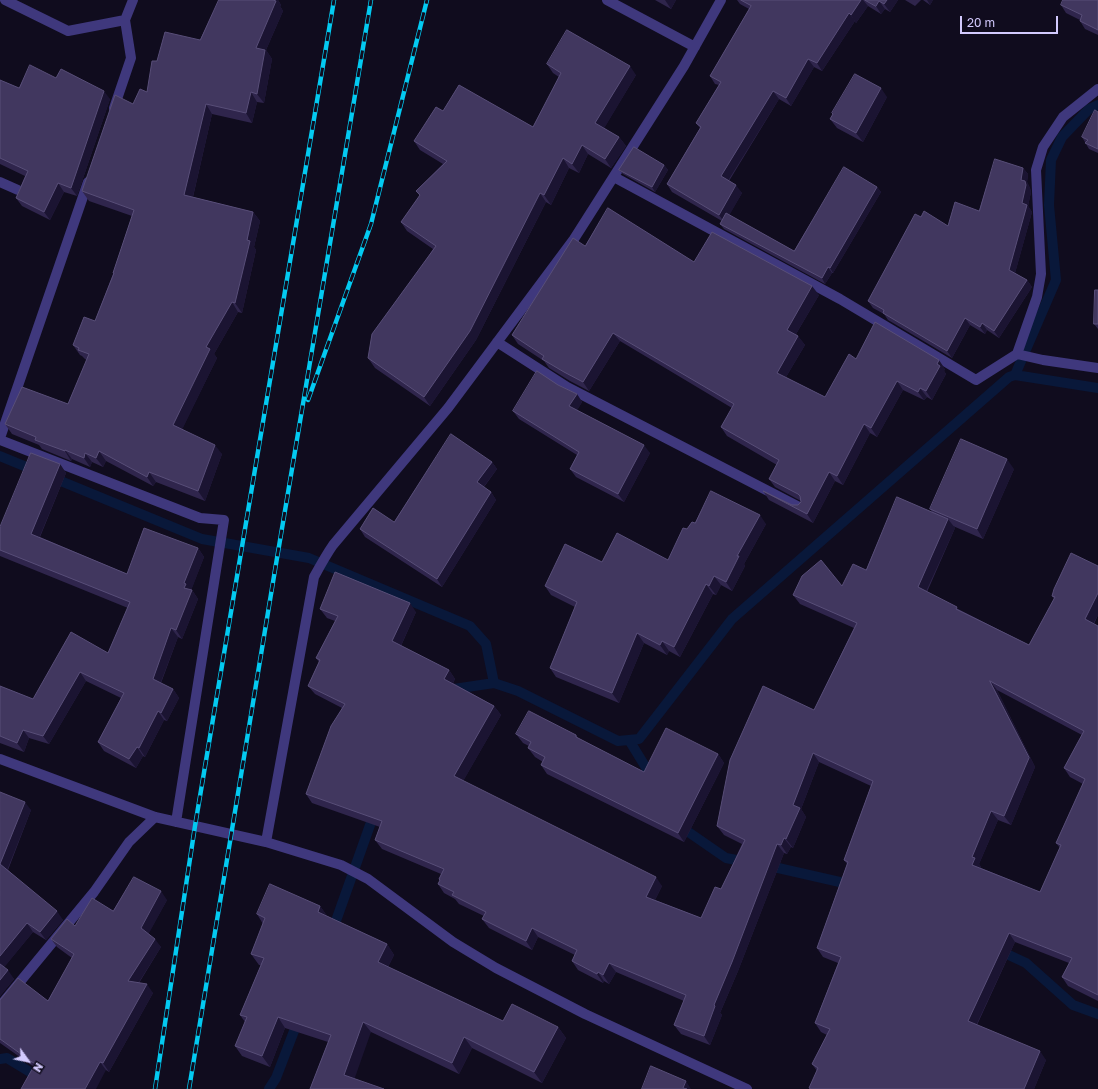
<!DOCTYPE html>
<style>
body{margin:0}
#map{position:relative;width:1098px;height:1089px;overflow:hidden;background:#100c1e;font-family:"Golos Text",sans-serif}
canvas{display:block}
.north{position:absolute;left:8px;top:1041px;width:40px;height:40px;-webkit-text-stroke:3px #100c1e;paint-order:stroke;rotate:123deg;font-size:11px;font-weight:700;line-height:16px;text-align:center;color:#d3cafe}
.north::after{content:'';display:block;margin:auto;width:14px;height:18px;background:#d3cafe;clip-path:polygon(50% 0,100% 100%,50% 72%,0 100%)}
.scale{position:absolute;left:960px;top:16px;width:98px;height:18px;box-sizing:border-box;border:2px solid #d3cafe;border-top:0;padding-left:5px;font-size:12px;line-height:14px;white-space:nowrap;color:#d3cafe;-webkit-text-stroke:3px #100c1e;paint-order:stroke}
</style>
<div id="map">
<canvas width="1098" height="1089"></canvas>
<div class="north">N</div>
<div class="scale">20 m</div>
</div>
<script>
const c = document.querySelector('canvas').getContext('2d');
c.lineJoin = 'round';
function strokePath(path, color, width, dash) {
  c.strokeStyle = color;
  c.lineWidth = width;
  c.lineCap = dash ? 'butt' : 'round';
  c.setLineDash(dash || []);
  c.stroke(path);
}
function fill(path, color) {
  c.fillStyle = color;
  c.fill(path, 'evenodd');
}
strokePath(new Path2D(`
 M1015 375 1098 388
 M0 456 202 539 309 558 470 626 486 644 494 683
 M447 690 494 683 518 691 618 741 639 739 732 619 1009 377 1015 375 1056 280 1049 205 1051 160 1062 137 1089 109 1098 105
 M629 740 653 779
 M680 823 684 829 726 858 747 862
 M765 865 853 885
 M332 932 375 811
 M996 949 1026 963 1073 1005 1098 1014
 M0 1059 7 1058 58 1089
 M269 1089 276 1078 299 1018`), '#09183a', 10);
strokePath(new Path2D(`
 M5 0 68 31 125 20 133 0
 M607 0 695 47
 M114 108 131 58 125 20
 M614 177 840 299 976 380 1017 354 1037 297 1041 274 1036 170 1043 147 1063 117 1098 89
 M0 182 18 190
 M497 342 567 387 801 508
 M1017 354 1043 360 1098 368
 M0 438 88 182
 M0 440 200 518 224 520 176 822
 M0 759 155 817 266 842 341 865 368 879 453 942 496 968 585 1014 747 1089
 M266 842 314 577C320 566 326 555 333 545L448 408 574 239 684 66 721 0
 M0 1006 94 892 129 842 155 817`), '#3f387d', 10);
const rail = new Path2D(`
 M308 400 371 224 427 0
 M155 1089 195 826 334 0
 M189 1089 276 564 371 0`);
strokePath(rail, '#03caf1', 4.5);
strokePath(rail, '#100c1e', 3, [9]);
fill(new Path2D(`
 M219 0H278L281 5 280 6 283 11 266 50 272 59 264 103 257 102 252 123 212 114 193 197 253 212 260 221 254 247 256 250 242 313 238 312 214 354 217 358 182 429 222 454 205 501 156 482 153 486 106 461 103 467 92 462 90 467 72 459 71 461 42 449 39 445 12 434 5 424 68 404 87 360 85 359 82 356 80 355 73 345 95 321 113 274V273L132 216 89 201 82 191 133 104 147 92 157 61 200 40Z
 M655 0H676L671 9Z
 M737 0H898L890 12 885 9 881 14 868 6 856 23 855 21 822 71 814 67 791 106 779 99 729 181 742 193 729 215 794 251 877 187 881 192 833 273H832L825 284 724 229 720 224 722 221 672 192 667 184 700 128 696 123 719 85 715 84 710 76 749 9 740 4Z
 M905 0H921L915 6Z
 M923 0H933L930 5Z
 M1098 0V35L1085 29 1080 21V20L1066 13 1061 5Z
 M547 64 636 75 604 128 619 137 626 146 611 168 588 154 579 173 569 168 551 205 546 202 476 340 430 406 375 368 368 358 433 249 407 231 401 222 420 196 416 191 443 164 420 150 414 141 443 111 533 127 559 77 553 73Z
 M56 78 110 99 77 196 64 192 50 220 22 206 16 198 25 176 0 164V80L19 88Z
 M887 97 863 142 837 128 830 119 833 114 832 113Z
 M1098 112V153L1089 149 1082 137Z
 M664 165 668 170 655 192 623 174 619 170Z
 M1023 168 1028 174 1027 182 1030 188 1031 192 1028 206 1032 212 1015 273 1027 280 1032 287 999 338 987 330 985 334 970 325 952 358 888 320 884 314 873 308 868 301 921 217 948 226 979 211Z
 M585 246 694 262 819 295 796 334 805 345 786 377 825 397 856 359 945 369 944 371 946 374 932 400 927 397 924 400 903 390 877 437 870 433 843 485 835 481 813 523 769 500 763 491 792 505H798L801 502V501L775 487 769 479 777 465 727 436 721 427 732 408 620 341 589 391 570 381 549 368 544 361 518 344 512 335Z
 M1098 290V329L1094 324Z
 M558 385 577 394 582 402 577 410 650 453 624 502 576 477 570 469 577 455 519 419 513 411Z
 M492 462 497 469 484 487 491 492 496 500 442 587 365 537 360 529 394 522Z
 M60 464 66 473 40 537 127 574 198 548 204 557 191 590H192L198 599 182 639 178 637 161 683 173 689 179 698 167 721 164 720 145 757 143 756 136 768 104 751 98 742 121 698 86 681 49 744 29 738 24 752 0 743V686L33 699 108 653 128 608 0 556V527Z
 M1014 469 983 539 953 526 955 528 927 592 960 610 1029 645 1054 599 1052 596 1098 566V615L1094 624 1098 626V1001L1068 986 1062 977 1069 963 1015 942 977 1025 1046 1060 1034 1089H810L809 1088 817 1071 812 1064 827 1035 821 1032 815 1023 838 963 823 957 817 948 847 864 844 860 871 786 819 762 801 809 806 817 793 848 791 847 787 854 784 853 738 971 720 1013 722 1015 710 1045 681 1034 674 1025 684 1001 616 972 609 984 604 981 603 983 578 970 572 961 575 955 538 937 532 950 489 928 482 919 484 916 459 904 455 899 444 893 438 884 440 880 439 879 441 874 382 849 375 840 380 827 312 803 306 794 342 708 315 694 308 686 319 662 316 658 335 621 327 618 320 609 416 612 401 646 449 670 455 679 453 683 494 706 501 715 463 781 662 886 655 900 701 918 721 889 742 844 724 835 717 826 814 710 854 628 800 604 793 595 842 586 866 570 932 512 930 509ZM997 690 1082 735 1064 768 1070 777 1083 784 1056 843 1060 848 1040 892 981 868V867L979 864 998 820 1011 825 1035 767Z
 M695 523 766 524 744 564 745 566 732 591 721 585 716 595 713 594 680 657 669 651 667 655 644 643 619 703 556 677 550 668 575 607 551 595 545 586 602 562 668 560 687 529Z
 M516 734 576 735 578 738 644 772 718 754 724 763 684 842 547 774 541 765 543 762 535 757 528 748 529 746 523 743Z
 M0 792 31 810 8 870 63 920 46 940 33 932 4 967 14 979 0 996Z
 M167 900 148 934 161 947 139 983 153 993 109 1072 106 1070 34 1067 0 1043V1000L48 1001 72 958 57 947 51 939 75 926 113 911Z
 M320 906 327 916 387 944 394 955 388 967 503 1021 558 1027 566 1038 542 1083 472 1048 459 1074 371 1032 310 1089 328 1042 285 1028 270 1067 242 1056 235 1046 245 1022 240 1015 261 965H259L251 954 263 924 257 914Z`), '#2f254c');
fill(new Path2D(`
 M272 0H278L281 5 280 6 283 11 266 50 272 59 264 103 257 94 256 48Z
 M665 0H676L671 9Z
 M861 0H863L868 6 856 23 851 15Z
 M887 0H898L890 12 884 4Z
 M927 0H933L930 5Z
 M879 1 885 9 881 14 876 6Z
 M849 13 855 21 822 71 817 63Z
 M808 59 814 67 791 106 786 98Z
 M630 66 636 75 602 132 595 123Z
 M881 88 887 97 863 142 856 133Z
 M104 91 110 99 77 196 71 188Z
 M773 91 779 99 726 184 721 176Z
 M251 92 257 102 252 123 246 113Z
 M206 104 212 114 191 205 184 195Z
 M619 137 626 146 611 168 605 159Z
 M582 145 588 154 579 173 572 164Z
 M563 158 569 168 551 205 544 195Z
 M664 165 668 170 655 192 652 187Z
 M1023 168 1028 174 1027 182 1030 188 1031 192 1028 206 1032 212 1014 277 1009 270 1022 203 1021 180Z
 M58 183 64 192 50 220 44 212Z
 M736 185 742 193 725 223 719 215Z
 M877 187 881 192 833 273 830 268Z
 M540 193 546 202 476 340 430 406 424 397Z
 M253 212 260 221 254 247 256 250 242 313 235 303Z
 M828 267 832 273 825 284 822 278Z
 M1027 280 1032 287 999 338 994 331Z
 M812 286 819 295 793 339 787 330Z
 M232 302 238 312 214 354 217 358 180 434 173 425 206 347Z
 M965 318 970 325 952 358 947 351Z
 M982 323 987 330 985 334 980 327Z
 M613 333 620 341 589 391 583 382Z
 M798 336 805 345 783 382 777 373Z
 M939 360 945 369 944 371 946 374 932 400 926 391Z
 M897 381 903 390 877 437 871 428Z
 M920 388 927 397 924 400 918 392Z
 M577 394 582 402 575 414 569 406Z
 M864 424 870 433 843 485 837 476Z
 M215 445 222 454 205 501 198 491Z
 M644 445 650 453 624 502 618 494Z
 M65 450 72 459 71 461 65 451Z
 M99 451 106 461 103 467 96 458Z
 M85 453 92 462 90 467 84 458Z
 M1007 459 1014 469 983 539 977 529Z
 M492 462 497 469 482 489 477 482Z
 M60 464 66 473 37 543 31 534Z
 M149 472 156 482 153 486 147 477Z
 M829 472 835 481 813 523 807 514Z
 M491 492 496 500 442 587 437 579Z
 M760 515 766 524 744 564 745 566 732 591 726 582 737 556Z
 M948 519 955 528 924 596 918 587Z
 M198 548 204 557 191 591 192 590 198 599 182 639 176 630 184 588V583Z
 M714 576 721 585 716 595 709 586Z
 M706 584 713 594 680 657 674 647Z
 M1098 593V615L1091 628 1085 619Z
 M410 603 416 612 399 650 392 641Z
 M171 628 178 637 159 687 153 679Z
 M637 633 644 643 619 703 612 693Z
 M662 641 669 651 667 655 660 645Z
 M449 670 455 679 450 688 444 679Z
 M80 672 86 681 49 744 43 736Z
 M990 681 997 690 1035 767 1011 825 1004 816Z
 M173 689 179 698 167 721 161 713Z
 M494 706 501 715 461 785 454 776Z
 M158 711 164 720 145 757 139 748Z
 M23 730 29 738 24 752 17 743Z
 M137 747 143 756 136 768 129 759Z
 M813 753 819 762 801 809 806 817 793 848 786 839 793 805Z
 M718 754 724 763 684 842 678 833Z
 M25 802 31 810 6 873 0 864Z
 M991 811 998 820 979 864 981 867 979 874 972 865V857Z
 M784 838 791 847 787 854 781 845Z
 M777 844 784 853 738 971 720 1013 722 1015 710 1045 704 1036 714 1005Z
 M656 877 662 886 652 906 646 897Z
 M161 891 167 900 147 937 141 928Z
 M320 906 328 917 318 912Z
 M57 911 63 920 46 940 40 932Z
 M27 923 33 932 2 970 0 966V956Z
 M532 928 538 937 532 950 526 941Z
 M1009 933 1015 942 974 1030 968 1021Z
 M155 939 161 947 134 990 128 981Z
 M387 944 394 955 385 973 378 962Z
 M609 963 616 972 609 984 603 975Z
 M8 970 14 979 0 996V980Z
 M598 972 604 981 603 983 597 974Z
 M147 984 153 993 109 1072 103 1063Z
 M278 1017 285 1028 270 1067 262 1056Z
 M363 1022 371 1032 352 1086 344 1075Z
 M558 1027 566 1038 542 1083 534 1072Z
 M464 1037 472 1048 459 1074 452 1063Z
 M1040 1051 1046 1060 1034 1089H1024Z
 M100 1062 106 1070 96 1089H85Z
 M686 1081 691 1089H684L683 1088Z`), '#1b1432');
const building = new Path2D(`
 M219 0H273L276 1 256 48 265 50 257 94 251 92 246 113 206 104 184 195 253 212 247 240 250 241 235 303 232 302 206 347 210 349 173 425 215 445 198 491 149 472 147 477 99 451 96 458 85 453 84 458 65 450V451L35 440 36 437 5 424 22 387 68 404 89 354 78 350 79 348 73 345 84 317 95 321 114 273H113L134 210 82 191 115 95 133 104 140 89 147 92 152 61H157L165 32 200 40Z
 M741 0H861L851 15 849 13 817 63 808 59 786 98 773 91 721 176 736 185 719 215 667 184 701 127 696 123 721 82 710 76 751 6Z
 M865 0H887L884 4 879 1 876 6Z
 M1063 0H1098V30L1080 21 1082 15 1061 5Z
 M567 30 630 66 595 123 619 137 605 159 582 145 572 164 563 158 544 195 540 193 470 331 424 397 368 358 372 334 436 246 401 222 420 195 416 191 447 161 414 141 436 107 443 111 459 85 533 127 561 73 547 64Z
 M30 65 56 78 61 69 104 91 71 188 58 183 44 212 16 198 28 171 0 158V80L19 88Z
 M855 74 881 88 856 133 830 119 833 114 832 113Z
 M1095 110 1098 112V149L1085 143 1088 140 1082 137Z
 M634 147 664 165 652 187 619 170Z
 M995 159 1023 168 1021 180 1025 181 1026 185 1022 203 1027 205 1009 270 1027 280 994 331 982 323 980 327 965 318 947 351 883 313 884 310 868 301 915 214 921 217 924 211 948 226 955 202 979 211Z
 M844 167 877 187 830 268 828 267 822 278 720 224 726 213 794 251Z
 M608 208 694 262 712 232 812 286 787 330 798 336 777 373 825 397 849 354 856 359 875 322 939 360 937 364 940 366 926 391 920 388 918 392 897 381 871 428 864 424 837 476 829 472 807 514 763 491 792 505H798L801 502 800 496 798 494 769 479 779 460 721 427 734 404 613 333 583 382 564 372 542 359 544 356 512 335 573 238 585 246Z
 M1095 290H1098V324H1094Z
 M537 371 558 385 577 394 569 406 644 445 618 494 570 469 579 452 513 411Z
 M451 434 492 462 477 482 491 492 437 579 360 529 373 508 394 522Z
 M961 439 1007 459 977 529 930 509Z
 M31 453 60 464 31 534 127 574 144 528 198 548 184 583 186 584 184 588 192 590 176 630 171 628 153 679 173 689 161 713 158 711 139 748 137 747 129 759 98 742 124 693 80 672 43 736 23 730 17 743 0 736V686L33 699 71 632 108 653 130 602 0 550V527Z
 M711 491 760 515 737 556H739L726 582 714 576 709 586 706 584 674 647 662 641 660 645 637 633 612 693 550 668 577 602 545 586 565 544 602 562 617 533 668 560 683 528 687 529 692 522 695 523Z
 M897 497 948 519 918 587 957 607 956 609 1029 645 1055 597 1052 596 1054 589 1071 553 1098 566V593L1085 619 1098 626V995L1062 977 1072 958 1009 933 968 1021 1040 1051 1024 1089H811L809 1088 818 1068 812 1064 830 1029 815 1023 841 957 817 948 848 862 844 860 873 781 813 753 793 805 800 808 786 839 784 838 781 845 777 844 732 962 714 1005 715 1006 704 1036 674 1025 686 995 609 963 603 975 598 972 597 974 572 961 577 950 532 928 526 941 482 919 486 912 452 895 454 892 438 884 440 880 439 879 444 869 375 840 382 821 306 794 331 726 345 704 308 686 320 660 316 658 338 616 320 609 335 572 410 603 392 641 449 670 444 679 494 706 454 776 656 877 646 897 701 918 715 887 721 889 745 840 717 826 730 760 763 686 814 710 857 623 793 595 802 576 821 560 842 586 853 564 866 570ZM990 681 1084 731 1064 768 1085 779 1056 843 1061 845 1040 892 972 865 975 858 972 857 991 811 1004 816 1029 758Z
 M529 711 576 735V737L644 772 666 728 718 754 678 833 541 765 545 757 528 748 531 742 516 734Z
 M0 792 25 802 0 864 57 911 40 932 27 923 0 956Z
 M134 877 161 891 141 928 155 939 128 981 147 984 103 1063 100 1062 85 1089H21L35 1064 0 1039V1000L18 978 48 1001 74 954 51 939 67 919 75 926 92 898 113 911Z
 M270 884 320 906 318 912 387 944 378 962 503 1021 512 1004 558 1027 534 1072 464 1037 452 1063 363 1022 344 1075 384 1089H310L331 1035 278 1017 262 1056 235 1046 247 1017 240 1015 264 958 251 954 265 918 257 914Z
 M0 964 8 970 0 980Z
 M651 1066 686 1081 683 1088 687 1089H642Z`);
fill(building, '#41375f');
strokePath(building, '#584e78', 1);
</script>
